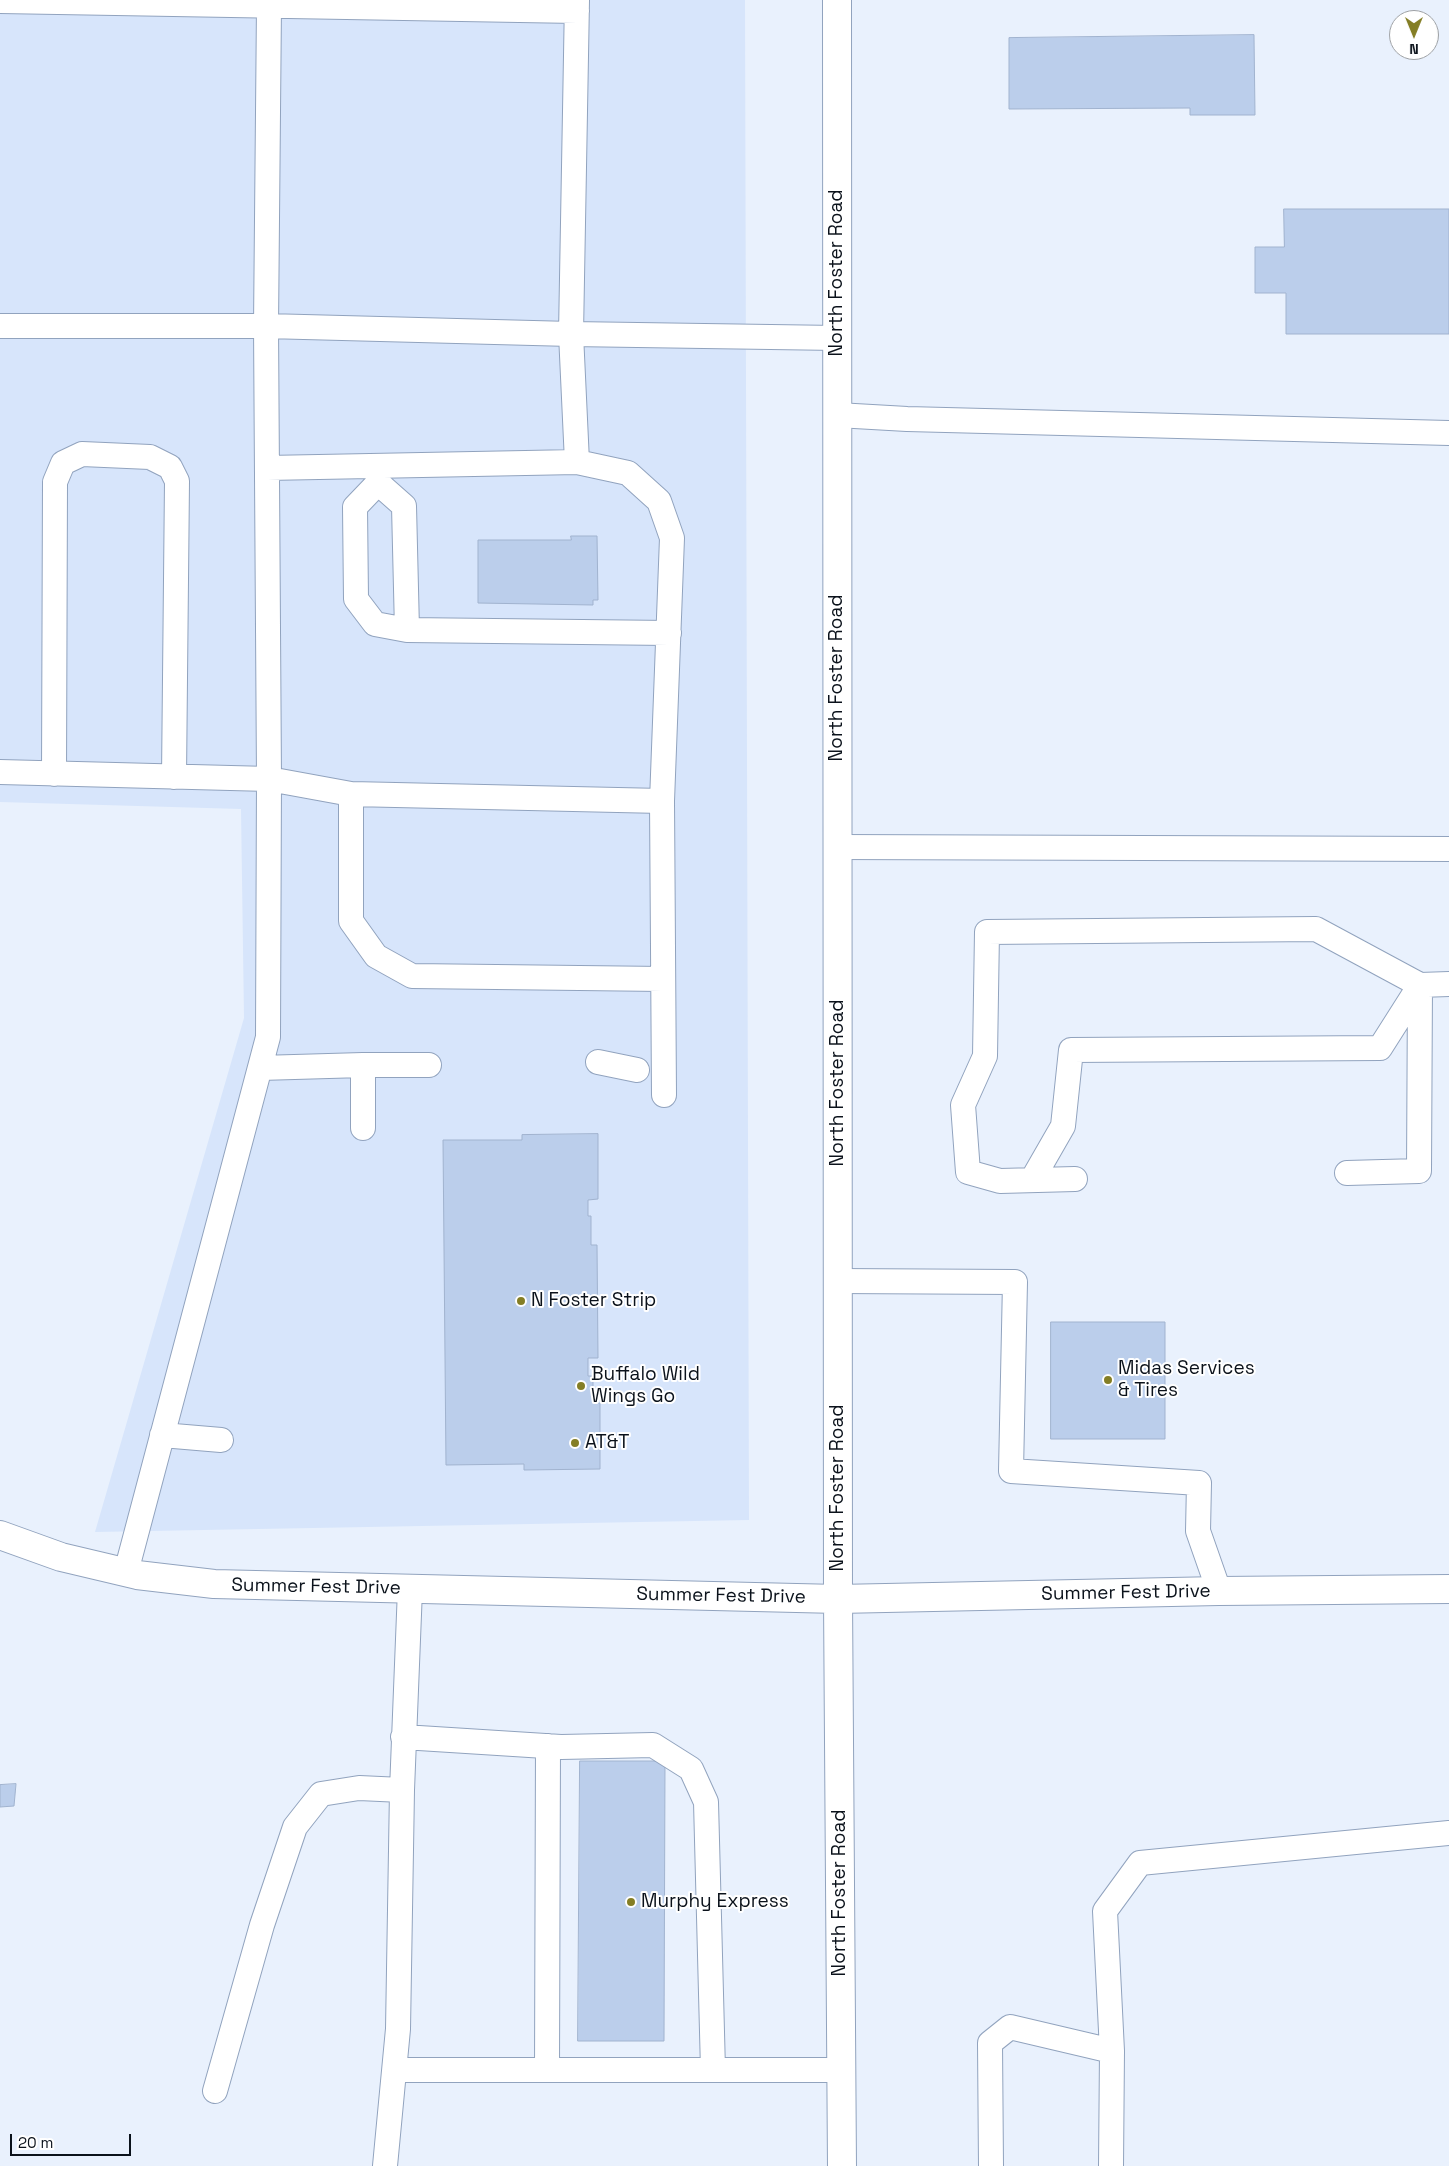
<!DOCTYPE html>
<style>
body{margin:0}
#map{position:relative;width:1449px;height:2166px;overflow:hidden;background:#e9f1fd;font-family:"Space Grotesk",sans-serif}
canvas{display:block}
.north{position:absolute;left:1389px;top:10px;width:50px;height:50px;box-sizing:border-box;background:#fff;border:1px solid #9da0a4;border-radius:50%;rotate:180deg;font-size:14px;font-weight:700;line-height:20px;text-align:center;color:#0b121b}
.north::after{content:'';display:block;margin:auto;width:18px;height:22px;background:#847e25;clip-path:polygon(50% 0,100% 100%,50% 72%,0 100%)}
.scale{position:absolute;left:10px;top:2134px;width:121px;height:22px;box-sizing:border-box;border:2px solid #0b121b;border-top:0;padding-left:6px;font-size:15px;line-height:18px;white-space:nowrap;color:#0b121b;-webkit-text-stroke:4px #fff;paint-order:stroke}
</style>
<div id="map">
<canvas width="1449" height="2166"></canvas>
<div class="north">N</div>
<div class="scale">20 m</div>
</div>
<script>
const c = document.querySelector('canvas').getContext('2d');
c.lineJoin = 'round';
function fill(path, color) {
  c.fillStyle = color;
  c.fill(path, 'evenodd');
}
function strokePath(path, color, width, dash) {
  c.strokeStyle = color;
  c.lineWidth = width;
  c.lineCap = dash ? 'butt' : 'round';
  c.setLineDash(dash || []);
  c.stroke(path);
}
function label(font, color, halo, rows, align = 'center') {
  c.font = font + ' "Space Grotesk",sans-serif';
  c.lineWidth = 4;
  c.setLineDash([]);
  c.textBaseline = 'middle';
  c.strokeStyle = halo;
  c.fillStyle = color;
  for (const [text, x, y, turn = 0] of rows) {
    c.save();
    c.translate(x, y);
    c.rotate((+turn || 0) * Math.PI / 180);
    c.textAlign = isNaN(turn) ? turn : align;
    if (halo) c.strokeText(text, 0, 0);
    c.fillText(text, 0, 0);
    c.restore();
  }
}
fill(new Path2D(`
 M0 0H745L749 1520 95 1532 244 1018 241 809 0 802Z`), '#d7e5fb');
const building = new Path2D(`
 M1254 35 1255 115H1190V108L1009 109V38Z
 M1284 209H1449V334H1286V293H1255V247H1284Z
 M571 536H597L598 600H593V605L478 603V540H571Z
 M598 1134V1199L588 1200V1216H591V1245H597L598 1358H588V1376H593V1403H600V1469L524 1470V1464L446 1465 443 1140H522V1135Z
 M1051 1322H1165V1439H1051Z
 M580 1761H665L664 2041H578Z
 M16 1784 14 1806 0 1807V1785Z`);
fill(building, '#bbceeb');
strokePath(building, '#a1b3cf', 1);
const lane = new Path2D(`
 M577 0 571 334 837 338
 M0 1 577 11
 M0 326H266L269 5
 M837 415 907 419 1449 433
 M377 466 378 483 404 506 407 630 669 633
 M378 483 355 507 356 599 375 624 407 630
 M0 772 269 779 351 794 662 801 672 538 659 501 628 473 577 462
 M54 774 55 482 63 463 82 454 150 457 170 467 177 481 174 777
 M351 794V921L376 956 412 976 663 979
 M662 801 664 1095
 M837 847 1449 849
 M598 1062 637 1070
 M363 1065H429
 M260 1068 363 1065V1128
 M1075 1179 1000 1181 968 1172 963 1105 985 1056 987 932 1316 929 1420 985 1419 1171 1347 1173
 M1032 1180 1063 1126 1071 1050 1380 1048 1420 985 1449 984
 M838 1281 1015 1282 1011 1471 1199 1483 1198 1531 1219 1591
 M162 1435 221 1440
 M126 1572 268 1037 269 779 266 326 571 334 577 462 267 468
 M403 1737 561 1747 653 1745 691 1769 706 1802 713 2070
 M395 2070H841
 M547 2070 548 1746
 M215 2091 262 1925 295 1827 321 1794 359 1788 402 1790
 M385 2166 398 2029 402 1790 410 1589
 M991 2166 990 2043 1010 2027 1112 2051
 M1111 2166 1112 2051 1105 1911 1140 1863 1449 1833`);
const secondary = new Path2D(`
 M837 0 838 1599 842 2166
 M0 1535 61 1557 137 1575 214 1584 838 1599 1219 1591 1449 1589`);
strokePath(lane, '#91a3be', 26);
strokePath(secondary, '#91a3be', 30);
strokePath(lane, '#fff', 24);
strokePath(secondary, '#fff', 28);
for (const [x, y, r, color] of [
 [521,1301,5,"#847e25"],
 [1108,1380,5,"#847e25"],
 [581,1386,5,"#847e25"],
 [575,1443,5,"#847e25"],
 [631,1902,5,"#847e25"]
]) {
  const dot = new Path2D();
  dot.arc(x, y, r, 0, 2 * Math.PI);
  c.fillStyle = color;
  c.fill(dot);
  strokePath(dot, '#fff', 2);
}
label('19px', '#0b121b', '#fff', [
 ["North Foster Road",837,273,-90],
 ["North Foster Road",837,678,-90],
 ["North Foster Road",838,1083,-90],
 ["North Foster Road",838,1488,-90],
 ["Summer Fest Drive",316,1587,1],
 ["Summer Fest Drive",1126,1593,-1],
 ["Summer Fest Drive",721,1596,1],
 ["North Foster Road",840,1893,-90]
]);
label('19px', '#0b121b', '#fff', [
 ["N Foster Strip",531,1301],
 ["Midas Services",1118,1369],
 ["& Tires",1118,1391],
 ["Buffalo Wild",591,1375],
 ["Wings Go",591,1397],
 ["AT&T",585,1443],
 ["Murphy Express",641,1902]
], 'left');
</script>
